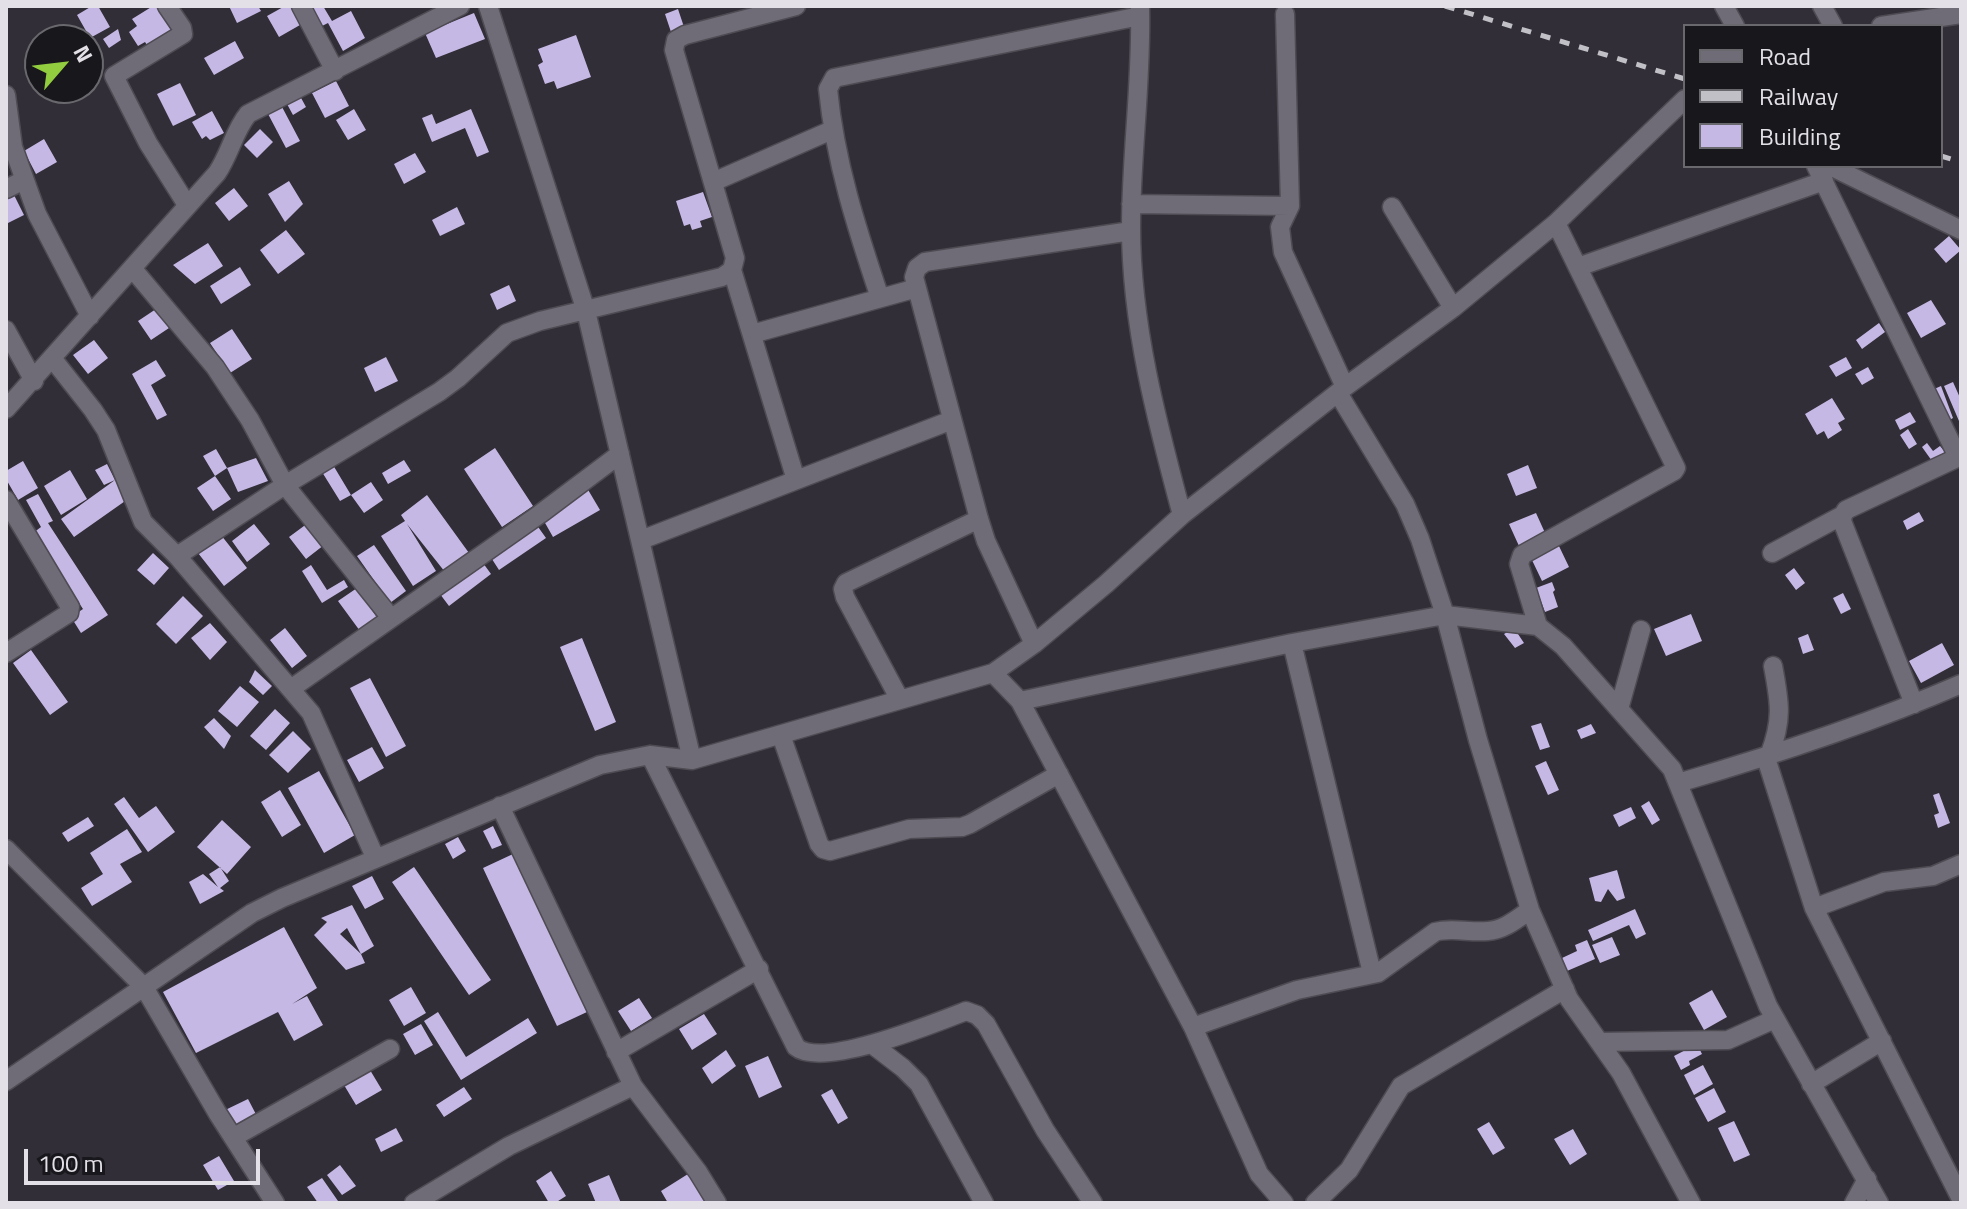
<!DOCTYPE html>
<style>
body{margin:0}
#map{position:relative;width:1967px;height:1209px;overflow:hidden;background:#312e37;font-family:"Titillium Web",sans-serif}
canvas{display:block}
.frame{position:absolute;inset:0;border:8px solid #e3e1e7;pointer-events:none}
.legend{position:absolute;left:1683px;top:24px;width:260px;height:144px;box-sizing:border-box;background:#18171b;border:2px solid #69686d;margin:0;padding:10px 14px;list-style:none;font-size:24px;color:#e3e1e7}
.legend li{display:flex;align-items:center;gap:16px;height:40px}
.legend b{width:40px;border:2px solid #69686d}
.north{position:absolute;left:24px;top:24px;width:80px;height:80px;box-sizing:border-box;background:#18171b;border:2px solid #69686d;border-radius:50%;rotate:62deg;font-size:22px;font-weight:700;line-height:32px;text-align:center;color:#e3e1e7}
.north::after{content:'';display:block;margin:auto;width:28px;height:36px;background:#91cd3f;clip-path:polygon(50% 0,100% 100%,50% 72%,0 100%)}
.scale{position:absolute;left:24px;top:1149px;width:236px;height:36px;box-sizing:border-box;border:4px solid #e3e1e7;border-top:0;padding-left:10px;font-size:24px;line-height:28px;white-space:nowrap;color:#e3e1e7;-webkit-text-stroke:6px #18171b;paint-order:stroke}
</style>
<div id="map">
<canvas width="1967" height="1209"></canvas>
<div class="frame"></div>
<ul class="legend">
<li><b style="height:10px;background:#6f6c77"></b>Road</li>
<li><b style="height:10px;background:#c2c0c7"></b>Railway</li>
<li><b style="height:22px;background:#c6b8e5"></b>Building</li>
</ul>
<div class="north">N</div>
<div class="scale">100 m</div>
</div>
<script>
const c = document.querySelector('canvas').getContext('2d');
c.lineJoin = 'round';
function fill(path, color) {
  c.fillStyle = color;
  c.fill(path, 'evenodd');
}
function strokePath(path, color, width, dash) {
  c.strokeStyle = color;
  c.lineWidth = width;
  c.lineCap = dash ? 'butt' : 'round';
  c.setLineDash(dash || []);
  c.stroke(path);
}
fill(new Path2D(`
 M92 6H98L110 27 90 38 77 15Z
 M153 6H157L178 38 153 54 145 42 138 46 129 32 137 26 132 19Z
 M229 6H258L261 11 237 23Z
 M285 6H290L300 25 279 37 267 16Z
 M308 6H323L332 21 351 11 365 38 343 51 328 23 320 27Z
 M678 9 685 30 672 35 665 14Z
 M474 13 485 39 436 58 425 33Z
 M118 29 121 40 109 48 103 39Z
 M576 35 591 77 557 89 554 81 545 84 538 65 543 62 538 49Z
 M235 41 244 58 214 75 204 58Z
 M336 81 349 106 325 118 312 93Z
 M180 83 196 115 173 126 157 94Z
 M300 96 306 107 293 115 287 104Z
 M281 105 300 141 286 148 267 112Z
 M354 109 366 130 348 140 336 120Z
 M471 109 489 152 477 157 465 128 432 142 422 118 432 114 436 124Z
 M212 111 224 133 210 140 206 136 202 139 192 122Z
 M260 129 273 142 257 158 244 145Z
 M44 139 57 162 36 174 24 151Z
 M415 153 426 172 404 184 394 164Z
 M289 181 303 204 285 222 268 194Z
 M234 188 248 206 229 221 215 203Z
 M703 192 712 217 700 221 702 227 692 230 690 224 684 226 676 201Z
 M14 195 24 215 6 224V199Z
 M457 207 465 224 440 236 432 220Z
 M286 230 305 254 278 274 260 250Z
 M1949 236 1961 250 1946 263 1934 249Z
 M208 243 223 266 195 284 173 265Z
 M240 267 251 285 221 304 210 286Z
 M509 285 516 301 497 310 490 294Z
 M1931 300 1946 324 1921 338 1907 313Z
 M156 309 169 328 151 340 138 321Z
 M1879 323 1885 332 1862 349 1856 340Z
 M232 329 252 359 230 373 210 343Z
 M94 340 108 358 88 374 73 355Z
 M386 357 398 381 375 392 364 368Z
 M1846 357 1852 368 1836 377 1829 366Z
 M156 360 166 376 151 385 167 415 157 420 132 374Z
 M1868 367 1874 378 1862 385 1855 374Z
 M1953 382 1961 400V420L1959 421 1944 386Z
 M1941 386 1953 418 1946 422 1932 390Z
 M1832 398 1845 419 1838 423 1842 430 1828 439 1824 431 1817 435 1805 414Z
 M1910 412 1916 422 1900 430 1895 420Z
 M1908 429 1917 444 1909 449 1900 435Z
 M1927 443 1933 451 1940 446 1945 452 1932 461 1922 447Z
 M495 448 533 506 502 527 464 469Z
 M216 449 227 468 215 476 203 456Z
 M256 458 268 481 238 492 227 468Z
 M404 460 411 471 388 484 382 473Z
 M23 461 38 488 18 500 6 479V471Z
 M107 464 115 480 104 485 95 470Z
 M333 465 351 495 340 501 322 472Z
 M1528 465 1537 488 1516 496 1507 474Z
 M70 470 87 499 61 515 44 486Z
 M215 476 231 499 213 511 197 488Z
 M115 480 128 499 74 537 61 519Z
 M371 482 383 500 364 513 351 495Z
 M587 488 600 510 553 537 540 514Z
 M38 494 53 521 48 523 108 615 81 633 71 617 83 609 33 533 41 527 26 500Z
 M427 495 469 553 445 572 407 524 436 571 413 586 381 536 405 521 401 515Z
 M1919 512 1924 521 1907 530 1903 521Z
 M1536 513 1546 535 1519 546 1509 524Z
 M308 523 324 545 306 559 289 537Z
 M254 524 270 544 247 562 232 541Z
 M536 524 546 538 499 570 490 556Z
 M221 535 247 568 224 586 198 553Z
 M1558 544 1569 567 1542 581 1531 558Z
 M374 545 406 591 390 603 357 556Z
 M153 553 169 568 154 585 137 570Z
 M483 563 491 574 449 606 440 594Z
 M311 565 327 590 344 580 348 587 322 603 302 571Z
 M1794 568 1805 583 1796 590 1785 575Z
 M1552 582 1555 590 1553 592 1558 607 1545 612 1536 588Z
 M357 588 378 619 360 631 338 601Z
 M1843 593 1851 609 1841 614 1833 598Z
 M183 596 203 616 176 644 156 624Z
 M1691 614 1702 641 1666 656 1654 629Z
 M210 623 227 642 210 660 191 638Z
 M285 628 307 656 292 668 270 640Z
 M1514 628 1524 643 1515 648 1504 634Z
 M1808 634 1814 650 1803 654 1798 638Z
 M582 638 616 722 595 731 560 647Z
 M1942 643 1954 665 1921 683 1909 661Z
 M31 650 68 702 50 715 13 663Z
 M255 670 272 686 263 695 249 682Z
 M370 678 406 746 386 757 350 688Z
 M240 686 259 702 237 727 218 711Z
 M275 709 290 723 266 750 250 736Z
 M214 718 231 736 224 749 204 727Z
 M1541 723 1550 747 1540 750 1531 726Z
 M1591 724 1596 733 1581 739 1577 730Z
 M293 731 311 749 288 773 269 755Z
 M372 747 384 768 359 782 347 760Z
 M1546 761 1559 790 1548 795 1535 766Z
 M319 771 355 835 324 853 288 788Z
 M280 790 301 825 282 837 261 802Z
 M1939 793 1950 823 1938 828 1934 815 1939 813 1933 795Z
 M124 797 139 818 156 806 175 832 148 852 114 804Z
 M1649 801 1660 820 1652 825 1641 806Z
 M1631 807 1636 818 1619 827 1613 815Z
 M88 817 94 826 68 842 62 833Z
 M222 820 251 847 227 874 197 847Z
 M493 826 502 845 492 849 483 831Z
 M127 829 142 852 120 864 132 882 92 906 81 888 103 874 90 853Z
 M458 837 466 851 453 859 445 844Z
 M513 854 587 1012 557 1026 483 868Z
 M220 867 229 881 220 888 224 891 200 904 189 882 203 874 218 887 209 874Z
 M414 867 491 980 469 995 392 882Z
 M1617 870 1625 898 1617 901 1608 889 1601 902 1595 901 1589 878Z
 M372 876 384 899 365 909 352 886Z
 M352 905 374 946 361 954 347 928 340 934 361 954 365 963 346 970 314 935 327 922 321 918Z
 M1635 909 1646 934 1636 939 1629 925 1593 941 1588 930Z
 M284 927 317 988 292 1004 307 996 323 1025 294 1041 278 1012 196 1053 163 992Z
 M1612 937 1620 955 1600 963 1592 945Z
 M1587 940 1595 959 1567 971 1562 958 1577 951 1575 945Z
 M411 987 426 1013 404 1026 389 1000Z
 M1712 990 1727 1017 1704 1030 1689 1003Z
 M639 998 652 1018 631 1031 618 1011Z
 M438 1012 466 1057 528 1018 537 1033 461 1080 424 1021Z
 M704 1014 717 1034 692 1050 679 1029Z
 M421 1024 433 1045 415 1055 403 1034Z
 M1697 1044 1702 1054 1689 1061 1690 1065 1681 1070 1674 1056Z
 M726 1050 736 1066 712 1084 702 1068Z
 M768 1056 782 1087 759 1098 745 1066Z
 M1703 1065 1713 1084 1694 1095 1684 1075Z
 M370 1070 382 1090 356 1105 344 1085Z
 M464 1087 472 1099 444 1117 436 1105Z
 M1714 1088 1726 1112 1708 1122 1695 1098Z
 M832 1089 848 1118 838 1124 821 1095Z
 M248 1099 260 1122 242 1131 219 1113Z
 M1734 1121 1750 1155 1734 1162 1718 1128Z
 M1489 1122 1505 1148 1493 1155 1477 1129Z
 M396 1128 403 1141 381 1152 375 1139Z
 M1573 1129 1587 1154 1570 1165 1554 1139Z
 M219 1156 234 1181 218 1190 203 1165Z
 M340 1165 356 1186 342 1195 327 1175Z
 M551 1171 566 1196 555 1203H549L536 1181Z
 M688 1174 706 1203H668L661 1191Z
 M609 1175 621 1203H596L588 1184Z
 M322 1178 338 1201 335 1203H318L307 1187Z`), '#c6b8e5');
const minor = new Path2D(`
 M167 6 182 28 183 34 114 76 148 143 187 205
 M301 6 335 71
 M488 6 586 311 692 760
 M1724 6 1735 26
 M1822 6 1833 26
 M1140 8C1142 81 1131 154 1131 227 1131 325 1157 422 1182 515
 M1881 26 1961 14
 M6 95 13 147 37 214 90 316
 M1816 166 1958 457
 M1830 166 1961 230
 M713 182 832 130
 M6 189 24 180
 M1131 204 1290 206 1285 14
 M1290 206 1280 227 1283 252 1345 387
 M1392 207 1453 308
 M1578 267 1824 181
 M132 268 215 367 250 420 285 485 391 618
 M880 298C857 229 835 162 828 89L834 78 1140 16
 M6 330 34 381
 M752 334 917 288
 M52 358 93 410 106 430 143 522 177 556 311 713 375 857
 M1338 393 1405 504 1420 539 1445 615 1478 740 1530 910 1569 999 1621 1073 1691 1203
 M6 409 217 173C230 154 234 131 248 114L460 6
 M796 480 732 270 735 258 674 50 676 40 685 35 796 6
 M6 500 70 607 69 613 6 653
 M1843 515 1842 521 1914 704
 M641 540 952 420
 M1772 553 1843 515 1846 510 1961 456
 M177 556 285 485 439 392 458 378 507 333 540 321 722 277 732 270
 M1538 626 1519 564 1522 555 1674 471 1676 468 1556 223
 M1292 643 1371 969 1374 973
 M1034 644 986 541 979 519 914 277 917 268 925 262 1131 231
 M993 673 1020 701 1193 1027 1259 1174 1284 1203
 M292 688 540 514 620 454
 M899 698 845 597 843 589 846 583 979 519
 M1020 701 1292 643 1445 615 1538 626 1563 646 1672 769 1768 1006 1879 1203
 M1619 709 1641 630
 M781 735 819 844 823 849 830 851 909 829 962 827 970 824 1059 774
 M650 755 796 1047C822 1069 935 1023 966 1011L977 1015 986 1024 1045 1130 1093 1203
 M1769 756C1783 720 1780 703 1773 666
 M1766 758 1814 908 1961 1199
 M1678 783C1774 755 1869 724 1961 684
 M500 806 633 1086 698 1172 717 1203
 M6 849 144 987 218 1114 275 1203
 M1814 908 1884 882 1933 876 1961 864
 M1193 1027 1297 990 1378 973 1435 932C1452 927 1470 933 1488 931 1504 930 1517 919 1530 910
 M1600 1042 1728 1040 1775 1019
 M873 1045 903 1068 919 1084 984 1203
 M616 1052 759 969
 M6 1081 252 913 282 898 600 765 650 755 692 760 993 673 1034 644 1106 584 1182 515 1345 387 1453 308 1556 223 1685 99
 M1811 1084 1882 1041
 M234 1137 390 1049
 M414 1203 509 1146 633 1086
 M1315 1203 1349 1170 1401 1086 1565 989
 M1854 1203 1867 1179`);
strokePath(minor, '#4e4b53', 21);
strokePath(minor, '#6f6c77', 18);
strokePath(new Path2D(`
 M1445 6 1685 79
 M1941 156 1961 162`), '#c2c0c7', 5, [10, 10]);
</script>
